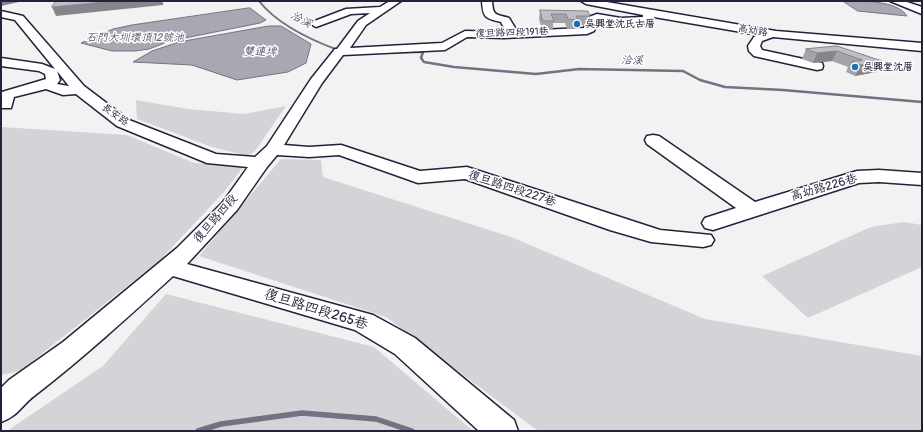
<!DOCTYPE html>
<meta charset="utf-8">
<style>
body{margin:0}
#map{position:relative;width:923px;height:432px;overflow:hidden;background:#f2f2f3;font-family:Pangolin,sans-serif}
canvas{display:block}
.frame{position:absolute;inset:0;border:2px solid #22223b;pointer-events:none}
</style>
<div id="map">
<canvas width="923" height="432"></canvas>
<div class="frame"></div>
</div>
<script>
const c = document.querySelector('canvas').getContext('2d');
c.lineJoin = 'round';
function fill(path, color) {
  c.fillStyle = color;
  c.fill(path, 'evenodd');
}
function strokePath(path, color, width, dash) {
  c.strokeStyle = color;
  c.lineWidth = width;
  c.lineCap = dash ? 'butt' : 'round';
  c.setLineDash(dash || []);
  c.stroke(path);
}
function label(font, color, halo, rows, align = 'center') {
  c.font = font + ' Pangolin,"LXGW WenKai TC",sans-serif';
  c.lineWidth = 3;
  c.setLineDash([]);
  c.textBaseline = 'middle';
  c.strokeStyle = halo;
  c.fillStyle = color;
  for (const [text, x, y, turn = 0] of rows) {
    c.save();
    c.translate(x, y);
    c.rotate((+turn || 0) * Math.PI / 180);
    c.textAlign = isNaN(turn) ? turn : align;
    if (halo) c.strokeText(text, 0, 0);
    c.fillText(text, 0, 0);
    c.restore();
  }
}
fill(new Path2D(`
 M136 100 188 109 244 114 286 106 255 151 248 156 212 147 137 119Z
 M1 127 127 135 194 163 244 166 224 192 160 260 20 371 1 375Z
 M281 159 321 160 323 177 511 237 705 319 922 356V431H538L386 317 199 256Z
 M904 222 922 225V267L808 318 762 276 871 227Z
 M166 294 374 347 473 431H7L103 366Z`), '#d3d3d8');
const water = new Path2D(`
 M843 1C861 1 897 0 907 16L858 11Z
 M250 8 266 20 260 23 170 41 149 49 135 51H112L81 43 113 29 132 25Z
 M269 26H281L311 44 306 63 288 72 237 80 192 65 133 62 152 51 179 42Z`);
fill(water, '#a8a8b2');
strokePath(water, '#727282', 1);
strokePath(new Path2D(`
 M259 1C277 24 311 40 338 50`), '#727282', 2);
strokePath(new Path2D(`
 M335 49 339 50
 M393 52H423L421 58 424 62 454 67 536 74 579 69 683 71 700 80 725 87 783 90 922 102`), '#727282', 2.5);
strokePath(new Path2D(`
 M198 431 221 424 302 413 376 419 412 431`), '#727282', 5.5);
const minor = new Path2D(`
 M390 1H401L366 25 350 48 442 43 465 31 506 32 501 22C485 18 483 18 482 1H492C493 16 495 14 509 18L517 31 584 28 589 17 597 14 621 18 643 17V15L586 4 581 1H601L776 31 922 43V51L773 37 762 41 760 46 762 50 822 63 823 66 822 69 817 70 754 56 749 51 748 46 754 37 759 35 654 17 653 22 649 23 621 24 598 20 594 31 587 34 504 38 467 37 445 50 343 55 322 83 284 145 309 147 341 145 420 171 467 167 660 230 711 235 714 240 711 245 703 247 651 242 610 230 465 179 418 183 339 155 309 157 277 155 267 167 237 210 187 264 373 315 415 338 514 420 518 431H479L395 354 355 330 173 276C127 318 83 358 34 396 21 406 18 416 1 422V388L9 380 63 342 177 248 223 202 248 167 207 163 117 126 76 94 63 95 46 89 14 97 11 108H1L2 92 46 79 45 74 39 71 1 66V58L42 64 55 69 15 20 1 17V11L23 16 84 86 129 120 216 154 255 157 267 146 311 79 335 49H337L358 21 370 13 351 14 316 27 311 24 312 22 346 9 380 7ZM57 71 69 86 57 84 60 80Z
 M653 135 659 136 755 202 857 171 879 170 922 173V185L879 182 859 183 713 230 705 228 702 223 705 218 736 208 647 144 645 140 647 136Z`);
const highway = new Path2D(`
 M890 1H904L922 7V14Z`);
strokePath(minor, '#22223b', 3);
strokePath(highway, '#22223b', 3);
fill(minor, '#fff');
fill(highway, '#fff');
fill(new Path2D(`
 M540 10 590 16 588 25H578L577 29H567L565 23H553V30H542L539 19Z
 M837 46 882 61 876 72 855 76 846 72 848 67 832 61 813 63 802 59 806 49Z`), '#a3a3aa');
fill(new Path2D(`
 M1 1H23L1 6Z
 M29 1H36L29 2Z
 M115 1H163V5L56 16 52 7Z
 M837 51 832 61 813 63 817 53Z
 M882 61 876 72 855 76 861 65Z`), '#85858b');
const building = new Path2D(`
 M56 1H115L52 7Z
 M540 10 588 11 590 16H576L578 20 568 19 566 14H551L554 21H543Z
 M837 46 882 61 861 65 851 62 862 60 837 51 817 53 806 49Z`);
fill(building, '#bebec6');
strokePath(building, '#85858b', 1);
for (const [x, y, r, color] of [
 [577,24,4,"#1f6fb2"],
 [855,67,4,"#1f6fb2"]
]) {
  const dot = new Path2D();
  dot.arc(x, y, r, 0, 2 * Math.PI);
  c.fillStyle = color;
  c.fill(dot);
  strokePath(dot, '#fff', 1.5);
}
label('bold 10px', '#22223b', '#fff', [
 ["吳興堂沈氏古厝",585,24],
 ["吳興堂沈厝",863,67]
], 'left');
label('10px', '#22223b', '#fff', [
 ["高幼路",753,31,9],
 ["復旦路四段191巷",512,33,-2],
 ["長安路",115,115,35]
]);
label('italic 11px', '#58586b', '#fff', [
 ["洽溪",301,20,28],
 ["石門大圳環頂12號池",135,38],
 ["雙連埤",260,52],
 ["洽溪",632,61,1]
]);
label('12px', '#22223b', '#fff', [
 ["高幼路226巷",824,188,-16],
 ["復旦路四段227巷",512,189,18],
 ["復旦路四段",216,219,-49]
]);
label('14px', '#22223b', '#fff', [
 ["復旦路四段265巷",316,310,17]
]);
</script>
